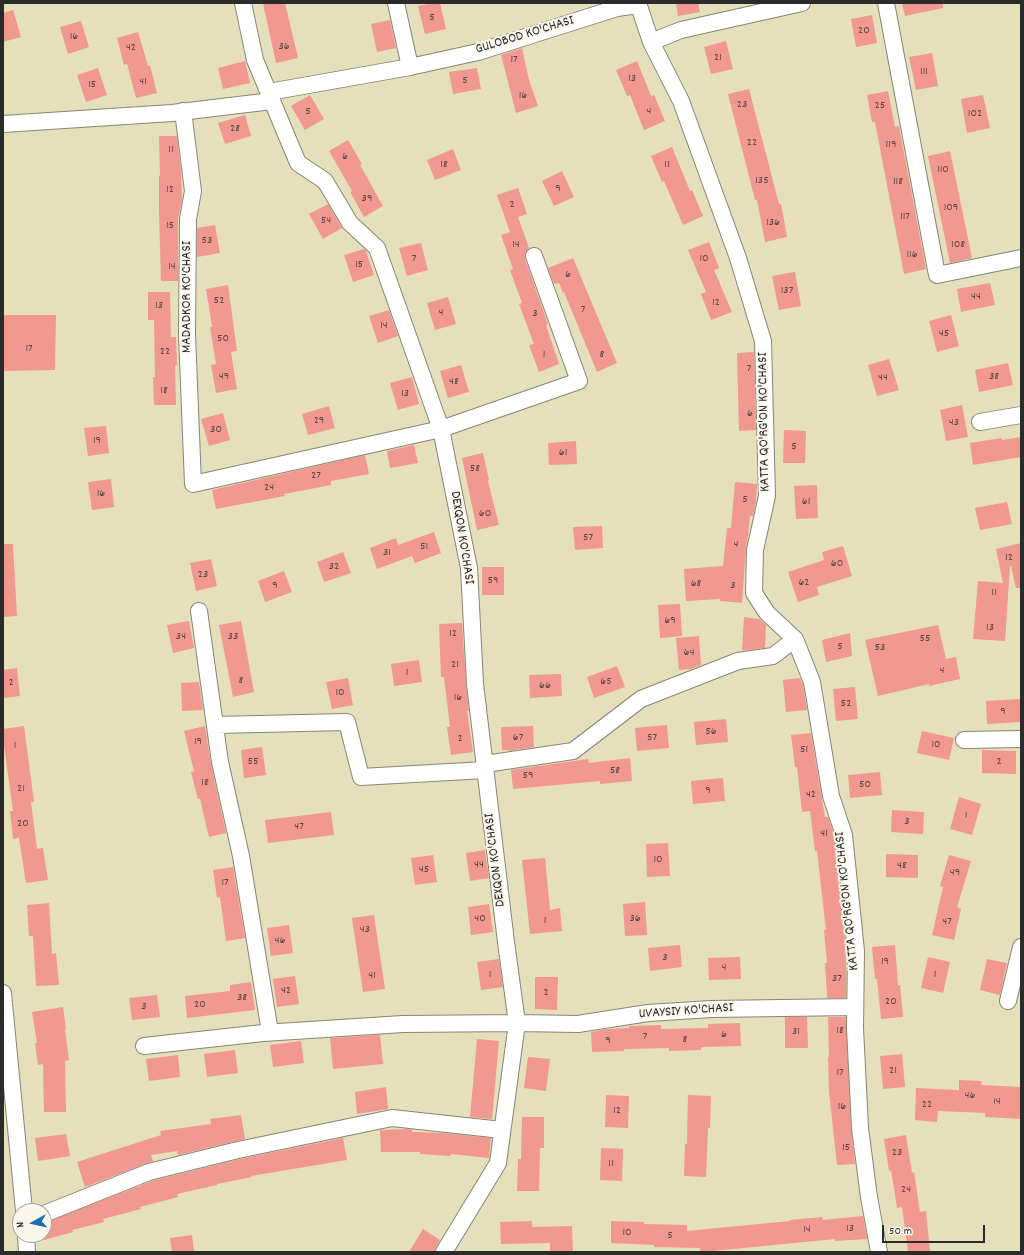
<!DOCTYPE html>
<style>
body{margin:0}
#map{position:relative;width:1024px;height:1255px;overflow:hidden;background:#e6dfbb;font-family:Dekko,sans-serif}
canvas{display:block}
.frame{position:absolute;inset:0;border:4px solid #2b2b2b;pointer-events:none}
.north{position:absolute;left:12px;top:1203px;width:40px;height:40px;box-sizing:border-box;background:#fbf7ec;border:1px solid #a8a59f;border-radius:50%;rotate:262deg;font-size:11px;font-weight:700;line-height:16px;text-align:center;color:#2b2b2b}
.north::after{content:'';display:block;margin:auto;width:14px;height:18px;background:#1f6fb2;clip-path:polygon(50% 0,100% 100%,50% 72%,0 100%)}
.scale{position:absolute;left:882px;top:1225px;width:103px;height:18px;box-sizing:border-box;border:2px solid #2b2b2b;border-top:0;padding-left:5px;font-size:12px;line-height:14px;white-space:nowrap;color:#2b2b2b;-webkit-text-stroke:3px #fbf7ec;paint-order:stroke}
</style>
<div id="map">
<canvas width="1024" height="1255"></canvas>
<div class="frame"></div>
<div class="north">N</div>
<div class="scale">50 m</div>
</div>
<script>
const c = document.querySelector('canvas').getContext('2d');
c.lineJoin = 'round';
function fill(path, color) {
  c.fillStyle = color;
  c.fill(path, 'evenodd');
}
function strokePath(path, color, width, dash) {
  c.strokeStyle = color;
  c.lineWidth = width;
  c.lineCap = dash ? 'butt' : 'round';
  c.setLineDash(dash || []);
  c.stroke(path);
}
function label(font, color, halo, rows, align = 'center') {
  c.font = font + ' Dekko,sans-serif';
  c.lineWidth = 4;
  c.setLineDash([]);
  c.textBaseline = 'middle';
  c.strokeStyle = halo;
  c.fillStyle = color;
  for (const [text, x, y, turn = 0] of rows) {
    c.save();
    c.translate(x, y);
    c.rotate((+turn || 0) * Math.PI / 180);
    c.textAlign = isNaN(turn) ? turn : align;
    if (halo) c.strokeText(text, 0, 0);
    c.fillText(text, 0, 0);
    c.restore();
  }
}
fill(new Path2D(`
 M263 3H285L298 58 276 63Z
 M433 3H440L446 29 425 34 418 6Z
 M676 3H698L700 12 678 16Z
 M902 3H943V8L905 16Z
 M13 10 21 37 3 42V13Z
 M872 15 877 43 856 47 851 19Z
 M390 20 396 48 377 52 371 24Z
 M81 21 89 47 68 54 60 27Z
 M138 32 148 66 150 65 157 93 136 98 127 64 124 65 117 38Z
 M726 41 733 69 711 74 704 47Z
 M522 48 529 80 538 106 516 113 501 55Z
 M932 53 938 86 916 90 909 57Z
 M245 61 250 83 223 89 218 68Z
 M637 61 651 96 654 95 665 121 644 130 630 95 627 96 616 70Z
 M98 68 107 95 86 102 77 75Z
 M477 68 481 89 453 94 449 72Z
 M749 89 779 204H781L787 237 765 242 757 200H755L728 94Z
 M888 91 895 127 899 126 926 269 904 274 875 122H872L867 95Z
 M310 95 324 119 305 130 291 106Z
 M983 95 990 128 967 133 961 99Z
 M245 115 251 136 225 144 218 123Z
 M159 136H177L181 172 182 200 178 219V281H161L159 212V176H160Z
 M348 140 362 164 360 165 383 206 364 217 350 192 352 191 329 151Z
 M672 147 690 191 692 190 703 216 683 225 664 181 662 182 651 156Z
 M453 149 461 170 435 180 427 160Z
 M950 151 972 258 950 263 928 156Z
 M562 171 574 197 554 206 542 181Z
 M518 188 527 214 518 217 529 248 525 254V259L548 324 546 325 559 364 539 372 529 345 534 344 519 304 522 303 510 270 513 269 501 235 510 232 497 195Z
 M328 204 342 228 323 239 309 214Z
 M215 225 220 253 197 257V228Z
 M709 242 719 268 714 270 732 312 711 320 701 294 706 292 688 250Z
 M421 243 428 270 407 276 399 248Z
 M364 249 366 251 374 275 353 282 344 255Z
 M573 258 617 363 597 372 564 292 563 293 559 283 554 284 548 268Z
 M795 272 801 306 779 310 772 276Z
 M990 283 995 305 961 312 957 289Z
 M228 285 237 351 231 352 237 389 216 393 211 365 216 364 210 327H212L206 289Z
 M148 292H170L171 337H176L177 365H175L176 405H154L153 377H155L154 320H148Z
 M448 297 456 324 435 330 427 303Z
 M389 310 398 336 378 343 369 316Z
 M3 315H56L55 370 3 371Z
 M951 315 959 346 937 352 929 321Z
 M754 352 756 430 739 431 737 353Z
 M889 359 899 390 877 396 868 365Z
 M1008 363 1013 385 979 392 975 370Z
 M461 365 469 392 448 398 440 371Z
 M412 377 419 404 398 410 390 383Z
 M962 405 968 437 946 441 940 410Z
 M329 406 335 428 308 435 302 414Z
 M223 413 230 440 209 446 201 419Z
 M106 426 109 453 88 456 84 428Z
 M784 430 806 431 805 463H783Z
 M1021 437V457L973 465 970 443 1001 438 1002 440Z
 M576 441 577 464 549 465 548 443Z
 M414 445 418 463 390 468 387 451Z
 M483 453 489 480 488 481 499 525 477 530 462 458Z
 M365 455 369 474 331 481V485L284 494 285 496 216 509 212 490Z
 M111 479 114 507 92 510 88 482Z
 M735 482 757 484 756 502 753 516H750L748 536 746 548 742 603 720 601V599L686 601 684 569 723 566 727 528H731Z
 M817 485 818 518 796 519 794 486Z
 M1007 502 1012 524 980 530 975 508Z
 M602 526 603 548 575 550 573 527Z
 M434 532 441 553 415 563 412 556 377 569 370 548 396 538 398 545Z
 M1021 543V588H1016L1011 566H1010L1005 641 973 639 978 581 1003 583 996 549Z
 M3 544H13L17 616 3 617Z
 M843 546 852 576 817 587 819 595 798 602 788 572 824 560 822 552Z
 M343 552 351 573 324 582 317 562Z
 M211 559 217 586 196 591 190 563Z
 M482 567H504V595H482Z
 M284 571 292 592 265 602 258 581Z
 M680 604 682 636 660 638 658 605Z
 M744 617 759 619 766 625 765 648 747 650H742Z
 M189 621 194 648 173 653 167 625Z
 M241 621 254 692 233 697 219 625Z
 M462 623 466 684 469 711H467L473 752 451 755 447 727H450L444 677H441L439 624Z
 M938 625 946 659 956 657 960 679 929 686V684L878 696 865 640Z
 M850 633 852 656 826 662 822 640Z
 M699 636 701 665 691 669 679 670 676 638Z
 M419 660 422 682 394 686 391 664Z
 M617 666 625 687 594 698 587 677Z
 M17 668 20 696 3 698V670Z
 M561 674 562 696 530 698 529 675Z
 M348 678 353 705 332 709 326 682Z
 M800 678 803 685 807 710 786 712 783 680Z
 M199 682 203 710 182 711 181 683Z
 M855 687 858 719 836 721 833 689Z
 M1020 699 1021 722 987 724 986 701Z
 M726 719 728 742 696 745 694 722Z
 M667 725 669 748 637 751 635 728Z
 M24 726 34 802H31L37 849 43 848 48 880 26 883 19 838 13 839 10 811H13L3 738V729Z
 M205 726 211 764 226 833 209 837 200 799H198L191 772 194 771 184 731Z
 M533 726 534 747 509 751V750H502L501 727Z
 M922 731 954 738 949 760 917 753Z
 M811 733 825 817H828L835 837 846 951V998H827V995L825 963H827L824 930H826L817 851H815L810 811 802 812 797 767H795L791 735Z
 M262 747 266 775 244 778 241 750Z
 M982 750 1016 751V774L982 773Z
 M630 758 632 781 600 784V781L513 789 511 770 588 759 589 763Z
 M880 772 882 795 850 798 848 775Z
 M723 778 725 801 693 804 691 781Z
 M959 797 981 804 972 835 950 829Z
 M892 810 924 812 923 834 891 832Z
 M331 812 334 835 268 843 265 820Z
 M668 843 670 876 647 877 646 844Z
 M485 850 489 878 470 881 466 853Z
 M886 854 918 855V878L886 877Z
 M433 855 437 882 415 885 411 858Z
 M949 855 971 861 957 907 961 909 954 940 932 935 943 887 940 886Z
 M545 858 550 910 560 908 562 931 530 934 522 860Z
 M233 867 245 938 226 941 220 897 217 898 213 870Z
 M645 902 647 935 625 936 623 904Z
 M49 903 52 954 56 953 59 985 36 986 33 936H29L27 905Z
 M489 904 493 932 471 935 468 907Z
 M374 915 385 989 363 992 352 918Z
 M289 925 293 953 271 956 267 928Z
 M680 945 682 967 650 971 648 948Z
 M895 945 898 985H900L903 1017 881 1019 877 979H875L872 947Z
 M740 957 741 979 709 980 708 958Z
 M928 957 950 962 943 993 921 988Z
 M499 959 503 987 481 990 477 962Z
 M987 959 1007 963 1000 995 980 990Z
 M295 976 299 1004 277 1007 273 979Z
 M535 977H558L557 1010 535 1009Z
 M251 982 255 1010 187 1018 185 996 230 991V985Z
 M157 995 160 1017 132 1020 129 998Z
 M63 1007 66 1029H65L69 1060 65 1061 66 1112H44L43 1064 38 1065 35 1043H37L32 1012Z
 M785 1017H807L808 1048H785Z
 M828 1017H846L851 1128 855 1164 837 1165 829 1092 828 1057H829Z
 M740 1023 741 1046 701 1047V1050L669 1051V1048L624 1049V1051L592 1052 591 1032 606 1029 629 1028V1026L661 1025V1029L708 1028V1024Z
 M380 1035 383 1064 333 1069 330 1038Z
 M477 1039 499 1041 492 1119 470 1117Z
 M301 1041 304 1063 273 1067 270 1045Z
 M235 1050 238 1073 207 1077 204 1054Z
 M902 1054 905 1087 883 1089 880 1056Z
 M178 1055 180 1077 149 1081 146 1059Z
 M528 1057 550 1059 546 1091 524 1088Z
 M959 1080 982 1081 981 1085 1021 1087V1119L985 1117V1113L938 1111 937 1122 915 1120 916 1088 959 1090Z
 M386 1087 388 1109 357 1114 355 1092Z
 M606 1095 629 1096 628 1128 605 1127Z
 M688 1095 711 1096 710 1128H708L706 1177 684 1176 685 1144H687Z
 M241 1115 245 1139 178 1155 177 1151 151 1155 153 1161 85 1187 77 1162 161 1135 160 1131 211 1124 210 1119Z
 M522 1117H544V1148H540L539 1191H517L518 1159H521Z
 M409 1129 412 1130V1132L444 1133 491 1138 489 1158 451 1154V1156L420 1154V1152H381L380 1130Z
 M66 1134 70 1156 38 1161 35 1138Z
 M906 1135 912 1173 914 1172 920 1212 926 1211 930 1252H908L902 1207 897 1208 891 1170 889 1171 884 1139Z
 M343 1138 347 1160 251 1176 252 1177 217 1184V1185L177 1194 178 1197 140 1207 141 1209 103 1219 104 1222 72 1230 73 1232 44 1240V1223L152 1181 240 1159Z
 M601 1148 623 1149 622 1181 600 1180Z
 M863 1216 867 1239 835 1241V1239L703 1252H700V1248L654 1247V1245L611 1243V1221L644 1222V1224L687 1225V1231L790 1221V1220L822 1217 823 1220Z
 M532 1221V1227L572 1226 573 1252H550V1243L501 1244 500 1222Z
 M423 1229 440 1240 436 1247 435 1252H409Z
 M192 1235 194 1252H172L170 1238Z`), '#f19890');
const street = new Path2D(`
 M243 3 255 60 298 163 325 181 350 223 377 248 441 429 469 568 475 684 506 942 517 1023 498 1163 444 1252
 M396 3 410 67
 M638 3 651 42 681 101 738 258 763 341 767 496 755 550 754 593 767 613 795 639 812 682 831 796 844 835 856 951 855 1028 860 1128 869 1197 879 1252
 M886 3 937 275 1021 258
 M651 42 681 30 802 3
 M269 92 410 67 478 52 617 8 638 5
 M183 111 193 191 188 219 187 335 193 484 441 429 579 381 534 256
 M3 124 172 113 272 101
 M980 422 1021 415
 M199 611 220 762 241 856 270 1032
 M215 725 347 722 361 777 485 770
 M964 740 1021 739
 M485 764 573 751 641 699 738 661 773 656 795 639
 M3 993 24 1211
 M1008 1001 1021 947
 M144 1046 263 1033 403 1024 517 1023 578 1024 648 1013 711 1009 855 1007
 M44 1214 149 1172 238 1150 392 1118 502 1130
 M26 1235 27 1252`);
strokePath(street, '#888573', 18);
strokePath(street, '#fff', 16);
label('12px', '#5c4644', null, [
 ["5",432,18],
 ["20",864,31],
 ["16",74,37],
 ["36",284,47],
 ["42",131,48],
 ["21",718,58],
 ["17",514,60],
 ["111",924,72],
 ["13",632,79],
 ["5",465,81],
 ["41",143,82],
 ["15",92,85],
 ["16",523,96],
 ["23",742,105],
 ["25",880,106],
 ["5",308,112],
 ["4",649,112],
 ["102",975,114],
 ["28",235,129],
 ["22",752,143],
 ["119",891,145],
 ["11",171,150],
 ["6",345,157],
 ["18",444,165],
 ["11",667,165],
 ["110",943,170],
 ["135",762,181],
 ["118",898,182],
 ["9",558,189],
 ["12",170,190],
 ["39",367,199],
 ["2",512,205],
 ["109",951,208],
 ["117",905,217],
 ["54",326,221],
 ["136",773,223],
 ["15",170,226],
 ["53",207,241],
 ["14",516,245],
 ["108",958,245],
 ["116",912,255],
 ["7",414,259],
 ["10",704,259],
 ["15",359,265],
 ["14",172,267],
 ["6",568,275],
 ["137",787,291],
 ["44",976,297],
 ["52",219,301],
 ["12",716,303],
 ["13",159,306],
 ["7",583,310],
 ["4",441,313],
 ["3",535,314],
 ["14",384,326],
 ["45",944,334],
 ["50",223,339],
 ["17",29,349],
 ["22",165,352],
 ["1",544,355],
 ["8",602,355],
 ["7",749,369],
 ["49",224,377],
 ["38",994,377],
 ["44",883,378],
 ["48",454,382],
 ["18",164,391],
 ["13",405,394],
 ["6",750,414],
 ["29",319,421],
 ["43",954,423],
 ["30",216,430],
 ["19",97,441],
 ["5",794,447],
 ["61",563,453],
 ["58",475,469],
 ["27",316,476],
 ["24",269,488],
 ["16",101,494],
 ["5",745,500],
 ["61",806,502],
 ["60",485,514],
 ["57",588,538],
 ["4",736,545],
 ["51",424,547],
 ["31",387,553],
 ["12",1009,558],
 ["60",837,564],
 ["32",334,567],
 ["23",203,575],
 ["59",493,581],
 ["62",804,583],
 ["68",696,584],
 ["9",275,586],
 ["3",733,586],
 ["11",994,593],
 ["69",670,621],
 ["13",990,628],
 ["12",453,634],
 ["34",181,637],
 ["33",233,637],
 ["55",925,639],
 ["5",840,647],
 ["53",880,648],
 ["64",689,653],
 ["21",455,665],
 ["4",942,671],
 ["1",407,673],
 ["8",241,681],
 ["65",606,682],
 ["2",11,683],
 ["66",545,686],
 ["10",340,693],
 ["16",458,698],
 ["52",846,704],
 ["9",1003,712],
 ["56",711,732],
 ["67",518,738],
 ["57",652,738],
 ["2",460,739],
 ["19",198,742],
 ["10",936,745],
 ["1",15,746],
 ["51",804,750],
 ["55",253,762],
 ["2",999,762],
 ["58",615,771],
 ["59",528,776],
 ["18",205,783],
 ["50",865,785],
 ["21",21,789],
 ["9",708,791],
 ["42",811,795],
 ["1",966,816],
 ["3",907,822],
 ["20",23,824],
 ["47",299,827],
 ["41",824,834],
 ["10",658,860],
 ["44",479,865],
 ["48",902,866],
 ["45",424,870],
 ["49",955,873],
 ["17",225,883],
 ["40",480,919],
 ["36",635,919],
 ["1",545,921],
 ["47",947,922],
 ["43",365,930],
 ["46",280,941],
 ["3",665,958],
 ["19",885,962],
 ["4",724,968],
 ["1",490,975],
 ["1",935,975],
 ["41",372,976],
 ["37",837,979],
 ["42",286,991],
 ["2",546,993],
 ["38",242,998],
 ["20",891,1002],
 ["20",200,1005],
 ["3",144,1007],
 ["18",840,1031],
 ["31",796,1032],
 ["6",724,1035],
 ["7",645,1037],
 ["8",685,1040],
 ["9",608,1041],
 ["21",893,1071],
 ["17",840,1073],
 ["46",970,1096],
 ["14",997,1102],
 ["22",927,1105],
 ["16",842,1107],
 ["12",617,1111],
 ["15",846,1148],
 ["23",897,1153],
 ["11",611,1164],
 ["24",906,1190],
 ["13",850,1229],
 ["14",807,1230],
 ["10",627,1233],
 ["5",670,1236]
]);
label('14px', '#2b2b2b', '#fbf7ec', [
 ["GULOBOD KO'CHASI",525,36,-17],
 ["MADADKOR KO'CHASI",188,297,-90],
 ["KATTA QO'RG'ON KO'CHASI",765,422,-91],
 ["DEXQON KO'CHASI",461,538,81],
 ["DEXQON KO'CHASI",496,860,-97],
 ["KATTA QO'RG'ON KO'CHASI",848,901,-96],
 ["UVAYSIY KO'CHASI",686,1012,-4]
]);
</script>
